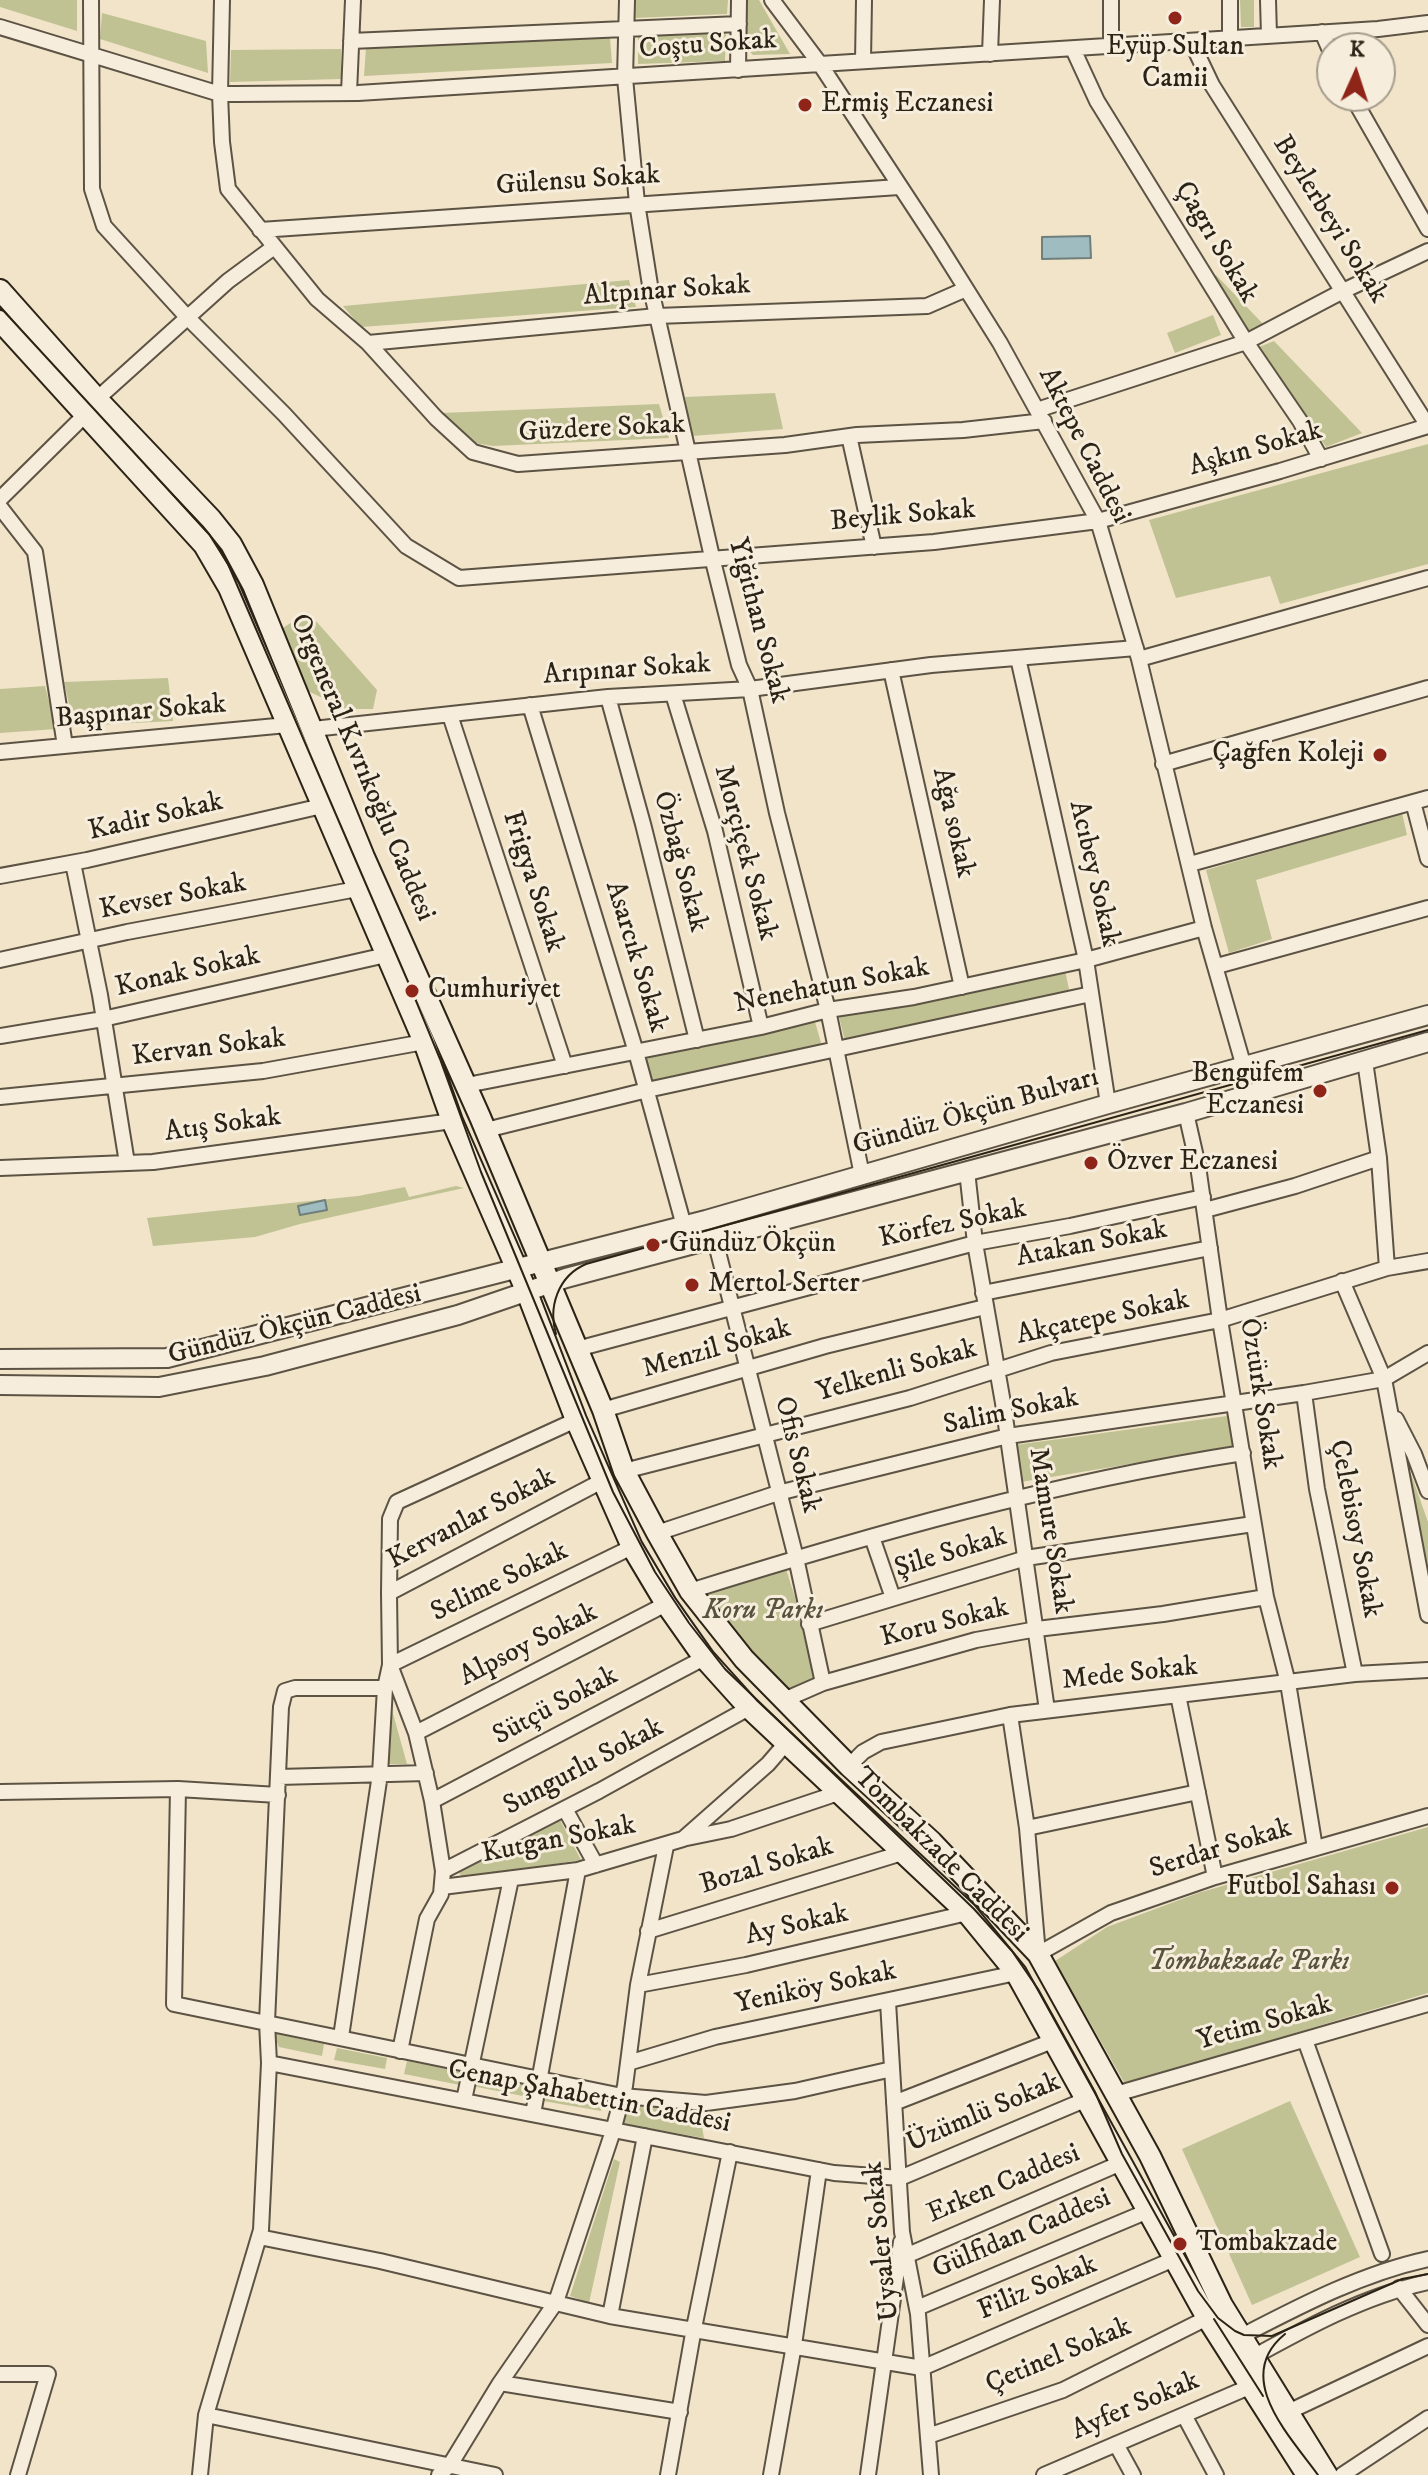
<!DOCTYPE html>
<meta charset="utf-8">
<style>
body{margin:0}
#map{position:relative;width:1428px;height:2475px;overflow:hidden;background:#f1e4c9;font-family:"IM FELL DW Pica",serif}
canvas{display:block}
.north{position:absolute;left:1316px;top:32px;width:80px;height:80px;box-sizing:border-box;background:#f6eddc;border:2px solid #a59c8d;border-radius:50%;rotate:3deg;font-size:22px;font-weight:700;line-height:32px;text-align:center;color:#2c2317}
.north::after{content:'';display:block;margin:auto;width:28px;height:36px;background:#8f2418;clip-path:polygon(50% 0,100% 100%,50% 72%,0 100%)}
</style>
<div id="map">
<canvas width="1428" height="2475"></canvas>
<div class="north">K</div>
</div>
<script>
const c = document.querySelector('canvas').getContext('2d');
c.lineJoin = 'round';
function fill(path, color) {
  c.fillStyle = color;
  c.fill(path, 'evenodd');
}
function strokePath(path, color, width, dash) {
  c.strokeStyle = color;
  c.lineWidth = width;
  c.lineCap = dash ? 'butt' : 'round';
  c.setLineDash(dash || []);
  c.stroke(path);
}
function label(font, color, halo, rows, align = 'center') {
  c.font = font + ' "IM FELL DW Pica",serif';
  c.lineWidth = 6;
  c.setLineDash([]);
  c.textBaseline = 'middle';
  c.strokeStyle = halo;
  c.fillStyle = color;
  for (const [text, x, y, turn = 0] of rows) {
    c.save();
    c.translate(x, y);
    c.rotate((+turn || 0) * Math.PI / 180);
    c.textAlign = isNaN(turn) ? turn : align;
    if (halo) c.strokeText(text, 0, 0);
    c.fillText(text, 0, 0);
    c.restore();
  }
}
fill(new Path2D(`
 M0 0H77V31L0 7Z
 M635 0H728L727 14 635 18Z
 M743 0H759L790 54 753 55 743 44Z
 M1240 0H1254V27H1241Z
 M102 13 206 41 208 73 100 39Z
 M726 30 725 61 638 64V32Z
 M610 38 612 63 364 76 366 48Z
 M341 49V79L230 82 231 50Z
 M1216 275 1265 326 1252 334 1246 329 1212 276Z
 M629 280 636 307 361 327 343 306Z
 M1213 315 1221 335 1175 353 1167 333Z
 M1274 341 1362 433 1326 447 1259 347Z
 M775 393 783 429 692 436 685 397Z
 M659 404 669 438 493 446 474 443 442 413Z
 M1428 444V564L1280 604 1270 576 1176 598 1149 520Z
 M308 612 377 690 373 709H345L304 689 281 629Z
 M168 678 173 721 74 726 64 682Z
 M45 686 56 729 0 733V689Z
 M1402 813 1407 835 1256 880 1272 939 1229 953 1206 870Z
 M1065 970 1070 994 845 1041 839 1017Z
 M815 1022 822 1046 649 1084 643 1057Z
 M456 1186 464 1188 300 1224 255 1237 153 1246 147 1218 358 1196 405 1187 409 1197Z
 M1227 1416 1233 1447 1021 1482 1015 1445Z
 M1410 1471 1428 1522V1582L1406 1472Z
 M785 1566 821 1678 784 1692 703 1595Z
 M392 1710 407 1764H387V1711Z
 M560 1820 581 1860 462 1878 458 1870Z
 M1428 1827V1993L1125 2084 1055 1961 1107 1927 1198 1893Z
 M273 2033 324 2044 322 2056 279 2047Z
 M337 2048 387 2058 385 2069 334 2060Z
 M407 2061 463 2072 460 2085 404 2074Z
 M474 2074 530 2084 528 2097 472 2086Z
 M545 2088 603 2098 601 2111 543 2101Z
 M1290 2101 1360 2257 1252 2305 1182 2149Z
 M627 2105 699 2111 704 2138 623 2124Z
 M614 2159 620 2162 589 2303 570 2296Z`), '#c0c293');
const water = new Path2D(`
 M1090 236 1091 258 1042 259V237Z
 M325 1200 327 1210 300 1215 298 1206Z`);
fill(water, '#9fbcc0');
strokePath(water, '#717f7c', 2);
const minor = new Path2D(`
 M91 0 92 189 104 226 187 317 284 414 406 546 459 578 934 542 1098 521 1280 471 1428 426
 M222 0 220 94 222 142 228 189 317 299 368 343 436 418 473 452 518 464 785 445 857 435 963 430 1044 421
 M627 0 625 78 637 203 650 285 712 557 739 665 750 689 777 813 828 1010 862 1175
 M772 0 820 64 938 244 1000 343 1098 521 1139 659 1204 928 1244 1067
 M1230 0V38
 M1268 0 1269 35
 M0 27 220 94H236L358 93 1378 29 1428 23
 M1322 32 1332 55
 M351 41 739 24
 M1191 41 1212 85 1428 426
 M1111 46V0
 M1073 49 1097 101 1246 342 1300 421 1321 459
 M990 54 992 0
 M863 61 864 0
 M738 70 739 0
 M349 93 353 0
 M1352 96 1428 229
 M260 230 899 187
 M368 343 657 316 927 306 966 289
 M97 399 228 281 274 247
 M1037 410 1246 342 1343 291 1428 251
 M849 436 874 547
 M0 499 85 415
 M0 507 35 552 65 746
 M1018 658 1086 960 1108 1104
 M1139 659 1428 578
 M891 670 962 987
 M673 694 715 831 761 1027
 M608 697 643 824 697 1040
 M530 705 636 1052 684 1226
 M450 715 565 1066
 M313 729 608 697 750 689 931 665 1136 648
 M0 752 287 725
 M1163 764 1428 688
 M1413 802 1428 859
 M73 863 100 995 127 1163
 M1190 864 1428 798
 M0 876 87 860 322 806
 M0 960 127 932 357 889
 M1217 966 1428 908
 M0 1036 103 1019 386 955
 M1365 1061 1379 1158 1387 1268
 M467 1085 761 1027 828 1010 914 997 1086 960 1204 928
 M0 1097 263 1071 424 1042
 M1186 1113 1198 1166 1220 1320 1266 1597 1288 1683 1315 1848
 M486 1130 647 1090 1091 994
 M0 1168 153 1162 452 1121
 M967 1171 975 1243 1003 1403 1047 1710
 M1205 1210 1295 1186 1379 1158
 M715 1240 796 1558 823 1683
 M1342 1281 1384 1379 1428 1615
 M983 1293 1210 1248
 M577 1349 975 1243 1070 1226 1203 1197
 M1304 1393 1317 1489 1355 1674
 M603 1410 825 1346 985 1307
 M1396 1419 1414 1454 1428 1491
 M624 1471 910 1398 1051 1353 1220 1320 1387 1268 1428 1261
 M657 1533 778 1493 1008 1436 1304 1393 1384 1379 1428 1353
 M872 1537 893 1598
 M690 1591C872 1534 1055 1482 1243 1453
 M389 1593 390 1519 397 1502 576 1420
 M809 1624 1026 1558 1253 1524
 M390 1665 416 1733 432 1801 443 1871 441 1894 427 1919 400 2051
 M390 1665 632 1547
 M1178 1695 1215 1877
 M784 1700 823 1683 976 1640 1037 1629 1163 1614 1266 1597
 M1010 1715 1027 1828 1038 1954 1111 1913 1215 1877 1428 1816
 M416 1733 666 1604
 M849 1766 863 1752 881 1742 1010 1715 1355 1674 1428 1670
 M279 1777 426 1773
 M178 1789 174 2004 622 2096 706 2103 795 2091 892 2069
 M0 1792 178 1789 278 1795
 M432 1801 704 1658
 M565 1809 596 1865
 M1027 1828 1198 1792
 M687 1838 731 1829 838 1793
 M443 1871 599 1791 749 1708
 M442 1887 578 1870 683 1839 768 1764 787 1742
 M648 1931 902 1853
 M638 1985 746 1965 967 1913
 M888 2002 902 2232 918 2314 931 2475
 M341 2037 380 1774 385 1688 390 1665 389 1593 602 1481
 M1305 2040 1382 2254
 M269 2063 834 2173 900 2178 1087 2099
 M628 2063 715 2037 1016 1973
 M1116 2094 1428 2004
 M464 2100 511 1879
 M894 2103 1055 2040
 M533 2114 578 1870
 M259 2237 380 2261 610 2316 922 2368
 M908 2255 1121 2163
 M1399 2288 1428 2325
 M917 2308 1148 2211
 M610 2316 645 2136
 M1234 2340C1296 2308 1359 2274 1428 2259
 M1246 2361C1304 2329 1363 2296 1428 2282
 M922 2368 1174 2259
 M0 2374H48L18 2475
 M500 2383 680 2412
 M1286 2413 1428 2346
 M206 2415 495 2475
 M1184 2415 1216 2475
 M928 2436 1063 2390 1207 2318
 M1116 2444 1133 2475
 M200 2475 206 2415 261 2230 269 2063 267 2022 281 1707 285 1691 295 1688H385
 M439 2475 450 2465 500 2383 556 2302 613 2131 625 2086 638 1985 666 1846
 M668 2475 694 2328 730 2152
 M771 2475 794 2345 819 2170
 M868 2475 901 2242
 M1044 2475 1249 2387
 M1342 2475 1428 2418`);
const tertiary = new Path2D(`
 M0 1359 167 1358 706 1220 1108 1104 1428 1015
 M0 1385 159 1387 265 1366 458 1315 566 1278 1186 1113 1428 1042`);
const secondary = new Path2D(`
 M0 290 97 399 211 519 231 544 253 585 364 857 480 1117 603 1410 624 1471 657 1533 690 1591 744 1659 849 1766 932 1842 1038 1954 1150 2156 1222 2305 1327 2475
 M0 321 204 545 229 588 424 1042 452 1121 526 1290 576 1420 632 1547 666 1604 704 1658 749 1708 967 1913 1016 1973 1207 2318 1307 2475`);
strokePath(minor, '#5d5344', 18);
strokePath(tertiary, '#5d5344', 22);
strokePath(secondary, '#2c2317', 24);
strokePath(minor, '#f6eddc', 14);
strokePath(tertiary, '#f6eddc', 18);
strokePath(secondary, '#f6eddc', 20);
strokePath(new Path2D(`
 M0 307 209 534 228 564 412 991 440 1059 481 1172 613 1492 655 1572 689 1623 725 1669 974 1909 1012 1951 1038 1989 1095 2092 1122 2154 1198 2291 1218 2318 1235 2331 1244 2335 1272 2336 1402 2279 1428 2274
 M556 1334C548 1307 558 1276 586 1264L1428 1030
 M1214 2319 1263 2396
 M1285 2334C1232 2377 1289 2435 1318 2475`), '#2c2317', 2);
for (const [x, y, r, color] of [
 [1175,18,8,"#8f2418"],
 [805,105,8,"#8f2418"],
 [1380,755,8,"#8f2418"],
 [412,991,8,"#8f2418"],
 [1320,1091,8,"#8f2418"],
 [1091,1163,8,"#8f2418"],
 [653,1245,8,"#8f2418"],
 [692,1285,8,"#8f2418"],
 [1392,1888,8,"#8f2418"],
 [1180,2244,8,"#8f2418"]
]) {
  const dot = new Path2D();
  dot.arc(x, y, r, 0, 2 * Math.PI);
  c.fillStyle = color;
  c.fill(dot);
  strokePath(dot, '#f6eddc', 3);
}
label('28px', '#2c2317', '#f6eddc', [
 ["Coştu Sokak",708,46,-4],
 ["Gülensu Sokak",578,182,-4],
 ["Beylerbeyi Sokak",1329,220,58],
 ["Çagrı Sokak",1215,243,59],
 ["Altpınar Sokak",667,292,-4],
 ["Güzdere Sokak",602,430,-3],
 ["Aktepe Caddesi",1083,446,63],
 ["Aşkın Sokak",1256,450,-16],
 ["Beylik Sokak",903,517,-5],
 ["Yiğithan Sokak",757,621,75],
 ["Arıpınar Sokak",627,671,-4],
 ["Başpınar Sokak",141,713,-5],
 ["Orgeneral Kıvrıkoğlu Caddesi",361,768,67],
 ["Kadir Sokak",156,818,-13],
 ["Ağa sokak",952,823,77],
 ["Morçiçek Sokak",744,853,75],
 ["Özbağ Sokak",679,862,75],
 ["Acıbey Sokak",1093,874,77],
 ["Frigya Sokak",532,882,72],
 ["Kevser Sokak",173,898,-11],
 ["Asarcık Sokak",635,957,73],
 ["Konak Sokak",188,973,-13],
 ["Nenehatun Sokak",832,987,-11],
 ["Kervan Sokak",209,1049,-7],
 ["Gündüz Ökçün Bulvarı",976,1113,-16],
 ["Atış Sokak",223,1126,-8],
 ["Körfez Sokak",953,1225,-12],
 ["Atakan Sokak",1092,1245,-11],
 ["Akçatepe Sokak",1103,1319,-12],
 ["Gündüz Ökçün Caddesi",295,1326,-14],
 ["Menzil Sokak",717,1350,-16],
 ["Yelkenli Sokak",897,1372,-16],
 ["Öztürk Sokak",1259,1394,81],
 ["Salim Sokak",1011,1413,-12],
 ["Ofis Sokak",796,1455,76],
 ["Kervanlar Sokak",472,1520,-28],
 ["Çelebisoy Sokak",1354,1529,79],
 ["Mamure Sokak",1049,1531,81],
 ["Şile Sokak",951,1554,-17],
 ["Selime Sokak",500,1583,-26],
 ["Koru Sokak",945,1624,-14],
 ["Alpsoy Sokak",529,1646,-27],
 ["Mede Sokak",1130,1675,-6],
 ["Sütçü Sokak",556,1707,-28],
 ["Sungurlu Sokak",584,1768,-28],
 ["Kutgan Sokak",559,1841,-11],
 ["Serdar Sokak",1221,1850,-17],
 ["Tombakzade Caddesi",940,1856,45],
 ["Bozal Sokak",767,1867,-17],
 ["Ay Sokak",797,1926,-13],
 ["Yeniköy Sokak",816,1989,-12],
 ["Yetim Sokak",1265,2024,-16],
 ["Cenap Şahabettin Caddesi",589,2098,11],
 ["Üzümlü Sokak",984,2114,-23],
 ["Erken Caddesi",1004,2185,-23],
 ["Gülfidan Caddesi",1022,2235,-23],
 ["Uysaler Sokak",883,2241,-96],
 ["Filiz Sokak",1038,2289,-23],
 ["Çetinel Sokak",1059,2357,-23],
 ["Ayfer Sokak",1136,2407,-23]
]);
label('28px', '#2c2317', '#f6eddc', [
 ["Eyüp Sultan",1175,48,"center"],
 ["Camii",1175,80,"center"],
 ["Ermiş Eczanesi",821,105],
 ["Çağfen Koleji",1364,755,"right"],
 ["Cumhuriyet",428,991],
 ["Bengüfem",1304,1075,"right"],
 ["Eczanesi",1304,1107,"right"],
 ["Özver Eczanesi",1107,1163],
 ["Gündüz Ökçün",669,1245],
 ["Mertol Serter",708,1285],
 ["Futbol Sahası",1376,1888,"right"],
 ["Tombakzade",1196,2244]
], 'left');
label('italic 28px', '#58533c', '#f6eddc', [
 ["Koru Parkı",763,1612],
 ["Tombakzade Parkı",1249,1963]
]);
</script>
